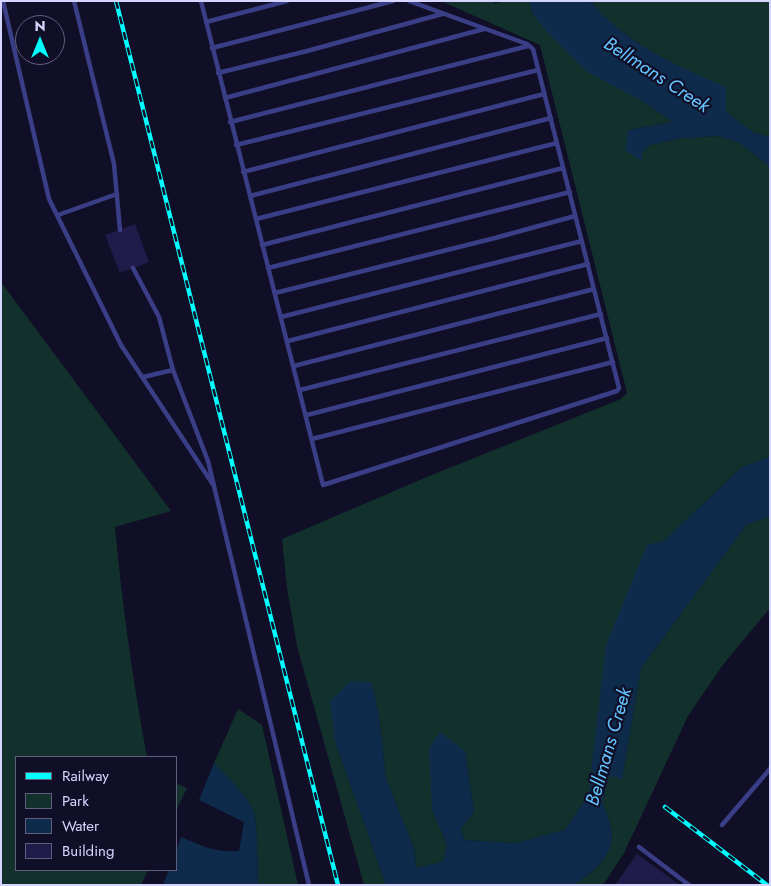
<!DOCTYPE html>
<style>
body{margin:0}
#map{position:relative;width:771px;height:886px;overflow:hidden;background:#110f27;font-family:Jost,sans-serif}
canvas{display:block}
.frame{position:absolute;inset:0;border:2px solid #d6d5ff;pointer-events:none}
.legend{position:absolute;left:15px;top:756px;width:162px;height:115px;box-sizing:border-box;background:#110f27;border:1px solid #605e7d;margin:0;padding:6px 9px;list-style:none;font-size:15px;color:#d6d5ff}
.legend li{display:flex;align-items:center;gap:10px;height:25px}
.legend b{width:25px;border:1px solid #605e7d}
.north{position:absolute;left:15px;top:15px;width:50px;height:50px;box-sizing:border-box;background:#110f27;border:1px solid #605e7d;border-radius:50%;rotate:0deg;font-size:14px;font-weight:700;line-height:20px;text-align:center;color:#d6d5ff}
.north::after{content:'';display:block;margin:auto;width:18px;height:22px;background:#01fdff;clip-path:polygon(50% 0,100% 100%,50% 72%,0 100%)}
</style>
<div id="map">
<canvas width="771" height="886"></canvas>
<div class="frame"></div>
<ul class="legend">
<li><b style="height:6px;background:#01fdff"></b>Railway</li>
<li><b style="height:14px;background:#12312d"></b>Park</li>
<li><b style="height:14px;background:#0e2b4c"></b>Water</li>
<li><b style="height:14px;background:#201b48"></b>Building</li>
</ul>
<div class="north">N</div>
</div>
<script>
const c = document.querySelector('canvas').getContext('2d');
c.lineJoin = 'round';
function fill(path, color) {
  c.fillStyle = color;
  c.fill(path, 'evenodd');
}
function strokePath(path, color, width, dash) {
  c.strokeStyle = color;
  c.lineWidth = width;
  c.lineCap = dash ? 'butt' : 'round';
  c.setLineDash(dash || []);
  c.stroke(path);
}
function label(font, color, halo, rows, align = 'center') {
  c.font = font + ' Jost,sans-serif';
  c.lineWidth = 4.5;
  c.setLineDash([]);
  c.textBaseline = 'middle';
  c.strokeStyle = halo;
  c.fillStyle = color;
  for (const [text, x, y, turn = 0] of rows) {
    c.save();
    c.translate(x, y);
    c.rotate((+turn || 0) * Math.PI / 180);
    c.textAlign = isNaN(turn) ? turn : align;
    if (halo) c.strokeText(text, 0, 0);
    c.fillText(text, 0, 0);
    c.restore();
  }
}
fill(new Path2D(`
 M441 1H494V4L502 1H530L532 13 644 102 673 122 628 130 642 161V152L649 145 682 138 719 136 740 143 770 167V457L742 467 664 541 647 545 622 779 641 668 746 525 770 516V608L722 666 688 716 624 853 603 885H573C591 874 612 858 612 835 612 825 605 812 602 801L589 794 565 830 515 843 464 840 461 828 474 812 465 751 432 809 447 845 443 862 416 868 414 848 386 779 379 716 372 683 335 741 386 885H364L297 646 287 588 282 539 427 477 621 399 627 393 540 45Z
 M590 1H770V137L754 133 726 112 725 87C676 66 625 43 590 1Z
 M1 282 171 511 115 527C122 604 133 681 147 757H16V870H148L141 885H1Z
 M238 709 262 725 298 885H258C257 867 259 822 252 808 243 791 227 777 214 763Z
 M176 783 187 788 176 811Z`), '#12312d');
fill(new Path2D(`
 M530 1H590C625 43 676 66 726 87V112L754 133 770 137V167L740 143 719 136 682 138 649 145 642 152V161L625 150 628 130 673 122 644 102 586 71 549 34 532 13Z
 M770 457V516L746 525 641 668 622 779 591 771 606 645 647 545 664 541 742 467Z
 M351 681 372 683 379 716 386 779 414 848 416 868 443 862 447 845 432 809 429 748 440 732 465 751 474 812 461 828 464 840 515 843 565 830 589 794 602 801C605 811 612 825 612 835 612 858 591 874 573 885H386L335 741 330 701Z
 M214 763C227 777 243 791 252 808 259 822 257 867 258 885H163L169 870H176V851L181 837C201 846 218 853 239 851L244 822 199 800Z`), '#0e2b4c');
strokePath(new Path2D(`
 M590 818 607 752`), '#0e2b4c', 16);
fill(new Path2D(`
 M135 224 149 262 120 273 105 235Z
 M637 854 680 885H615Z`), '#201b48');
strokePath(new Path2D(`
 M3 1 49 199 121 345 214 486 208 461 173 370 159 317 133 268
 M74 1 114 164 120 230
 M201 1 323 485 617 391 619 388 533 49 527 44 409 1
 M206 22 287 1
 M212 48 393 1
 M218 73 307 51 442 14
 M225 98 484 29
 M230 122 528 46
 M236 145 538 70
 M243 172 544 94
 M250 196 551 118
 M58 215 117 194
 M256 219 557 143
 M262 245 563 168
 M268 268 570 192
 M275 293 495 238 575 216
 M281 317 582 241
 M288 341 588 264
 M294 366 594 289
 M143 377 173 370
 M300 390 601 314
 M307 415 607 338
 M312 439 613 362
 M214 486 309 885
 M722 825 770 769
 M639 847 689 885`), '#3a3e86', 4.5);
const rail = new Path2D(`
 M116 1 338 885
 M665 807 767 885`);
strokePath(rail, '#01fdff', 4.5);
strokePath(rail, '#110f27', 2.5, [8]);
label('italic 19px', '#63c5ff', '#110f27', [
 ["Bellmans Creek",656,76,33],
 ["Bellmans Creek",610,747,-74]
]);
</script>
